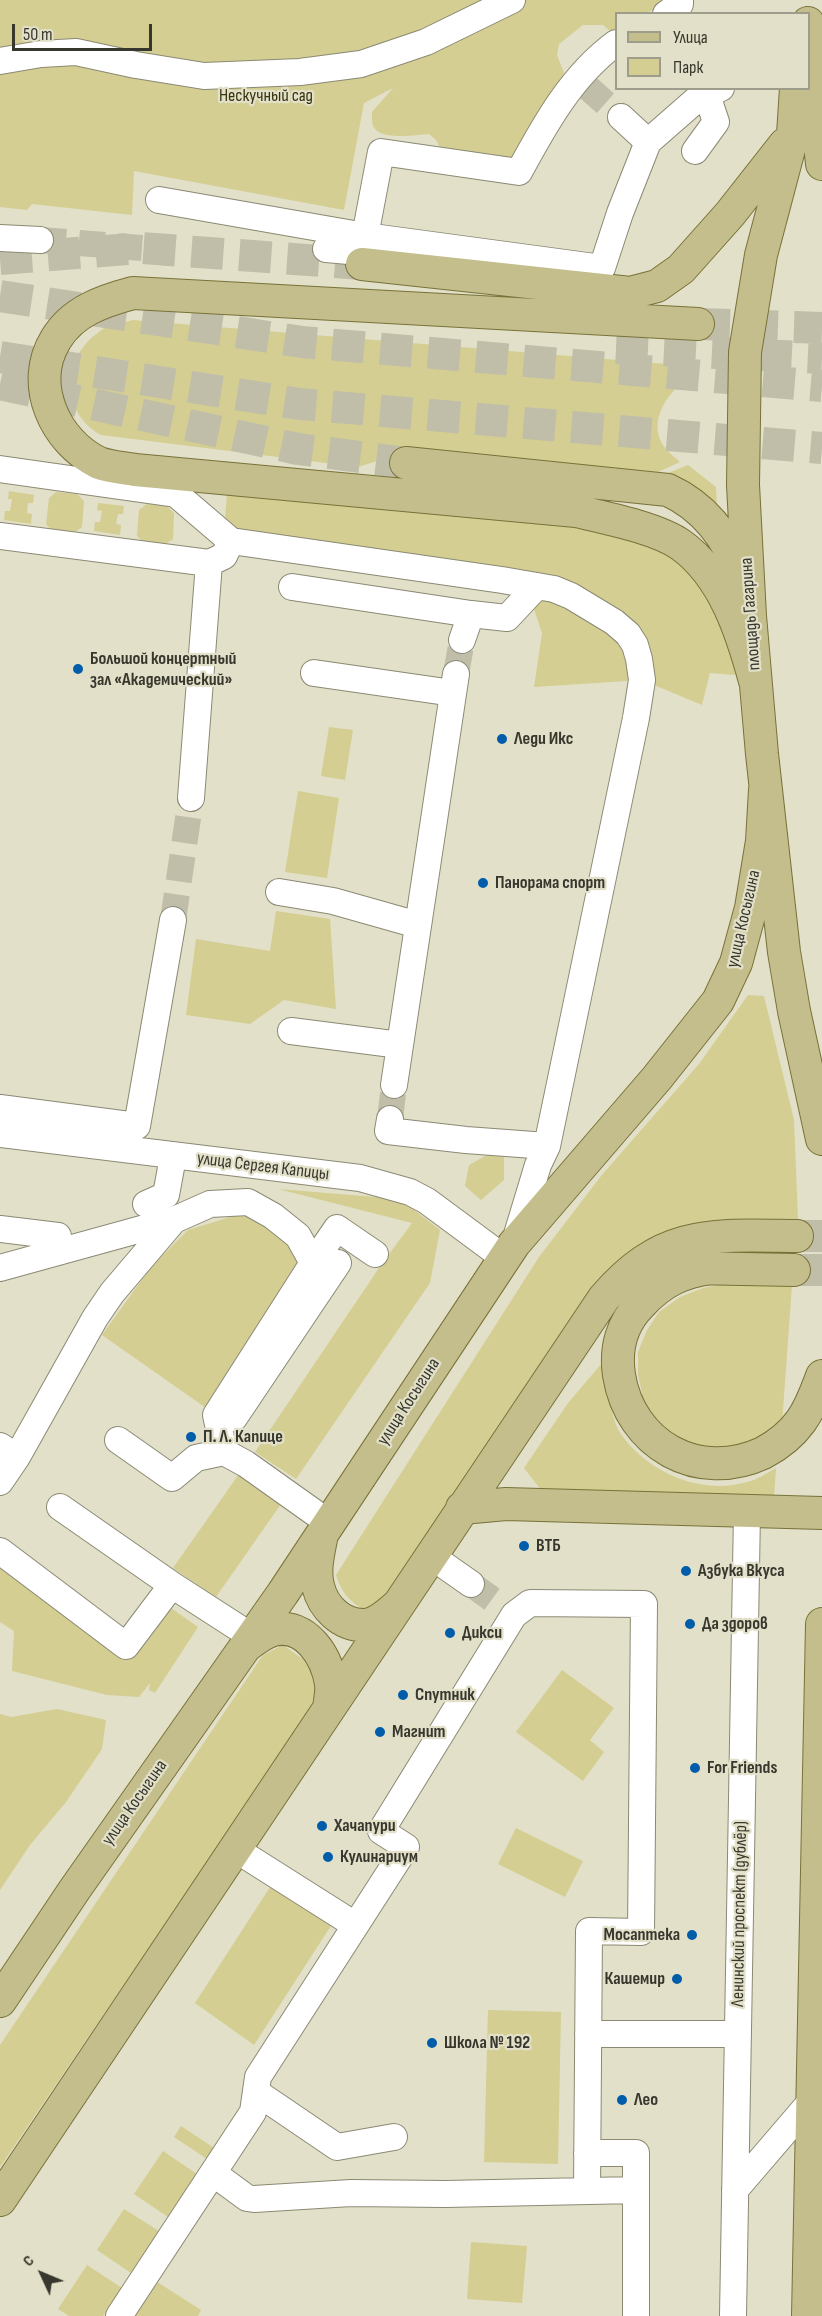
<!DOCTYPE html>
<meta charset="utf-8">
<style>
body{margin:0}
#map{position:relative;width:822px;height:2316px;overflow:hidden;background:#e2e0c8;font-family:"Sofia Sans Condensed",sans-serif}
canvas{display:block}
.legend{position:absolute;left:615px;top:12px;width:195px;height:78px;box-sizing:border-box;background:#e2e0c8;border:2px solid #9e9c8a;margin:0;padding:8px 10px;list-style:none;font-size:18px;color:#38372e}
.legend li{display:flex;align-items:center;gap:12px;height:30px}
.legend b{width:30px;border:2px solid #9e9c8a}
.north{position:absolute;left:12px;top:2244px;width:60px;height:60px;-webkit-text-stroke:4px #e2e0c8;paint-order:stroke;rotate:314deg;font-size:16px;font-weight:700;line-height:24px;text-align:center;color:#38372e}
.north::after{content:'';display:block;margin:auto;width:21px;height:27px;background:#38372e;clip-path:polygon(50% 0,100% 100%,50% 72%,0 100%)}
.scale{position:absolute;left:12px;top:24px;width:140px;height:27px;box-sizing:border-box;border:3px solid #38372e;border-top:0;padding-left:8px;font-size:18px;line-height:21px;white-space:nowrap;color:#38372e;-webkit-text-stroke:4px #e2e0c8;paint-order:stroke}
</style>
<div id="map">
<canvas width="822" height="2316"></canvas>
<ul class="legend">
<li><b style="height:8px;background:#c3be8c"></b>Улица</li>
<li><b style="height:16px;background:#d4ce92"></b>Парк</li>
</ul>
<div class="north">С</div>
<div class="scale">50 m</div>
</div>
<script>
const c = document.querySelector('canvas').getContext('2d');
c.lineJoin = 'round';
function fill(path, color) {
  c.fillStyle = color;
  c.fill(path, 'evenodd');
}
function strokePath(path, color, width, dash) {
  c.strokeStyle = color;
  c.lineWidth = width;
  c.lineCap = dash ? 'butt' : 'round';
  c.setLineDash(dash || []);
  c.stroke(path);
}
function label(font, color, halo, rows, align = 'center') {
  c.font = font + ' "Sofia Sans Condensed",sans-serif';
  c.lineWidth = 4.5;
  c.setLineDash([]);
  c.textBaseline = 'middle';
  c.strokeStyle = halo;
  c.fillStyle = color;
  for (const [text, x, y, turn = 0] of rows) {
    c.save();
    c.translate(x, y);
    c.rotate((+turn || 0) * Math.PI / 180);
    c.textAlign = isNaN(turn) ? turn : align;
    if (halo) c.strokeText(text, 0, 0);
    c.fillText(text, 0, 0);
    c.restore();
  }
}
fill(new Path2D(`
 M0 0H666C650 17 638 13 616 14V30L610 31 603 25H583L559 44 557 55 564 73 546 123 507 174 445 157 436 140 429 134C415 135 380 141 373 126 372 123 372 116 372 112L393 88 364 103 344 210 134 171 132 215 32 204 27 210 0 207Z
 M133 320 666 364 686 380C665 395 646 425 666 449 670 454 676 458 680 462L658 472 413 450 358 467 101 435C62 414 61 362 95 335 100 332 105 326 110 325 117 322 126 322 133 320Z
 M688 465 716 487 717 510 663 475Z
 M9 491 34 495 33 503H28L27 513 32 514 31 524 4 520 5 511H10L12 499H8Z
 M56 492 77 494 84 501 82 527 74 533 53 532 46 524 49 498Z
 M227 493 574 527 647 545 683 563 710 598 731 639 735 675 710 673 702 705 642 680 534 687 542 633 532 603 537 586 231 541 225 520Z
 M98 503 124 506 123 514H118L116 524 121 525 120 535 94 531 95 522H100L102 511 97 510Z
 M147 504 167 506 174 513 173 539 164 545 144 543 137 536 139 510Z
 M329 727 353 730 345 780 321 776Z
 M298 791 339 798 327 878 285 872Z
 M276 911 330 919 336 1009 284 1000 250 1024 186 1015 196 939 270 951Z
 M748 995 764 996 794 1120 798 1219 671 1229 635 1247 605 1276 381 1609 365 1611C349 1600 342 1594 336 1575L539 1257 601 1176 699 1064Z
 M498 1149 504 1156V1180L481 1200 465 1186 469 1165Z
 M278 1189 400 1199 440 1230 430 1283 296 1479 255 1452 381 1265 412 1223Z
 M237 1215 273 1216 313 1263 216 1415 102 1335 151 1267 188 1230Z
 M728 1283 792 1285 782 1424 741 1449 684 1446 654 1420 643 1398 638 1375V1352L647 1330 659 1312 680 1297 703 1288Z
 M608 1356C608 1378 608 1404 616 1425 622 1439 635 1451 646 1460 674 1482 712 1492 747 1482 757 1480 767 1473 776 1468L774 1497 542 1491 524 1468 568 1403Z
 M239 1474 281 1504 216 1597 173 1568Z
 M0 1562 140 1640 164 1603 198 1627 155 1693 149 1690 150 1683 139 1697 107 1695 12 1671 14 1631 0 1622Z
 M283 1645 318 1670 321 1694 0 2167V2045L263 1655Z
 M562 1670 614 1708 590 1740 604 1752 583 1781 516 1732Z
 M57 1709 106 1720 102 1749 66 1802 30 1845 0 1890V1714L11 1717Z
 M516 1828 583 1861 565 1897 498 1864Z
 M274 1881 334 1921 254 2045 195 2003Z
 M488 2010 561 2012 558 2164 484 2162Z
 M181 2126 214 2148 207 2159 174 2137Z
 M163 2151 197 2174 168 2217 134 2194Z
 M124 2209 159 2231 131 2273 97 2250Z
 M471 2242 527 2246 522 2303 467 2299Z
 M87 2265 122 2288 103 2316H69L58 2309Z
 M154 2280 201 2310 198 2316H130Z`), '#d4ce92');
strokePath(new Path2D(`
 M586 86 621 117
 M40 240 142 248
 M456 674 462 640
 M173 920 191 798
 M390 1119 394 1085
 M471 1584 500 1605`), '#c0bea9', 26, [26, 13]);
strokePath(new Path2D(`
 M0 259 142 248 362 264
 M0 296 302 342 822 386
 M698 324 822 328
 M616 348 822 358
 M0 357 300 404 822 448
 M0 384 298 449 406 463
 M797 1236H822
 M794 1270H822`), '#c0bea9', 32, [32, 16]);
const minor = new Path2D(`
 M666 14 680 4V0
 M0 61 41 54 76 52 136 65 204 76 300 72 361 64 426 42 512 0
 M621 117 648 142
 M695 151 716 122 707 95
 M159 200 365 236 602 268 620 213 648 142 696 100 721 88
 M0 238 40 240
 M326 249 349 251 365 236 381 152 519 172C545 124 572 75 616 43
 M0 469 176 494 231 541 502 580 554 589 571 596 614 622 628 634 635 645 639 659 642 680 636 718 547 1146 538 1165 515 1241
 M0 536 209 563 224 556 231 541
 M292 587 471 614
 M462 640 471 614 507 618 537 586
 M314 673 453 693
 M191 798 209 563
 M279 892 333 901 418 925
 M291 1031 400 1045
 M394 1085 456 674
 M0 1108 137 1126 173 920
 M390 1119 388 1131 466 1140 547 1146
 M0 1134 360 1178 410 1192 427 1201 504 1258
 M146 1204 166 1195 173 1157
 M174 1220 210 1204 248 1202 273 1216 298 1236 313 1263 216 1415 224 1452
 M0 1229 58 1236
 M313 1263 337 1228 375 1254
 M0 1268 174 1220 112 1293 95 1318 17 1457 0 1446
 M234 1418 338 1263
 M118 1440 172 1478 196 1458 224 1452 246 1464 329 1523
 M0 1482 17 1457
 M60 1507 172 1585 251 1636
 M0 1551 126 1646 172 1585
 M431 1556 471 1584
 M235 1849 355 1925
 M588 2034H738
 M256 2092 337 2147 394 2137
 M587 2153H636V2316
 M213 2173 247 2198 254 2199 351 2193 445 2194 636 2190
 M735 2190 813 2099
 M119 2316 253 2112 258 2077 406 1847 381 1831 514 1615 530 1603 644 1604 641 1932 589 1931 587 2190
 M733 2316 747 1512`);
const major = new Path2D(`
 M808 23 822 164
 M796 88 793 134 761 255 745 352 743 485 750 616 762 754 784 952 794 1011 822 1139
 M362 264 630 293 657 286 681 269 730 214 785 144
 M698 324 133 293C103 301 73 311 56 339 28 384 55 442 99 463 110 467 124 468 135 470L576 511C606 518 657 528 681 545 724 576 742 633 755 681
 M406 463 668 490C705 507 728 538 742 576
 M691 1268 794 1270
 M712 1268C683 1271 661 1282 641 1304 622 1323 615 1348 619 1375 630 1445 698 1483 763 1453 778 1445 791 1435 801 1421 811 1407 816 1392 822 1376
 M462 1508 506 1504 822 1513
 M321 1539C318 1555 314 1570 318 1586 323 1607 341 1626 365 1625 377 1624 388 1614 397 1606
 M245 1647C254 1640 262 1633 273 1630 306 1622 327 1657 331 1684 332 1692 330 1700 329 1708
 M0 2001 75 1889 283 1593 514 1244 657 1078 718 1001 736 963 751 908 762 841 765 790
 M0 2200 604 1298C663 1229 712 1235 797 1236
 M808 2316 822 1624`);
strokePath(minor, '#8b8974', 28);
strokePath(major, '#787239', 34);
strokePath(minor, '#fff', 26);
strokePath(major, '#c3be8c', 32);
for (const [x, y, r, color] of [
 [78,669,6,"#015daa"],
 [502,739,6,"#015daa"],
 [483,883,6,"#015daa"],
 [191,1437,6,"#015daa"],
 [524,1546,6,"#015daa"],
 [686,1571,6,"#015daa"],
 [690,1624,6,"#015daa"],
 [450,1633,6,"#015daa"],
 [403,1695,6,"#015daa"],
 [380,1732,6,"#015daa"],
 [695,1768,6,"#015daa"],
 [322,1826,6,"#015daa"],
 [328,1857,6,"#015daa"],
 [692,1935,6,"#015daa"],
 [677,1979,6,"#015daa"],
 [432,2043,6,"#015daa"],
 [622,2100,6,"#015daa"]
]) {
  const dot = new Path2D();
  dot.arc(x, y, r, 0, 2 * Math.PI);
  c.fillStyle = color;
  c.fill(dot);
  strokePath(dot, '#e2e0c8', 2);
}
label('18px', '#37330f', '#e2e0c8', [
 ["Нескучный сад",266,96]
]);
label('18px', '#38372e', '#e2e0c8', [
 ["площадь Гагарина",751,614,-94],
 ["улица Косыгина",744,919,-77],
 ["улица Сергея Капицы",263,1167,7],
 ["улица Косыгина",409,1402,-57],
 ["улица Косыгина",135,1803,-55],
 ["Ленинский проспект (дублёр)",740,1914,-89]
]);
label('bold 18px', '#38372e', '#e2e0c8', [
 ["Большой концертный",90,659],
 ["зал «Академический»",90,680],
 ["Леди Икс",514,739],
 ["Панорама спорт",495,883],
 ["П. Л. Капице",203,1437],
 ["ВТБ",536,1546],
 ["Азбука Вкуса",698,1571],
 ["Да здоров",702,1624],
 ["Дикси",462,1633],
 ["Спутник",415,1695],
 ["Магнит",392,1732],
 ["For Friends",707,1768],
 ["Хачапури",334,1826],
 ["Кулинариум",340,1857],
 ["Мосаптека",680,1935,"right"],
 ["Кашемир",665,1979,"right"],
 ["Школа № 192",444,2043],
 ["Лео",634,2100]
], 'left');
</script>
